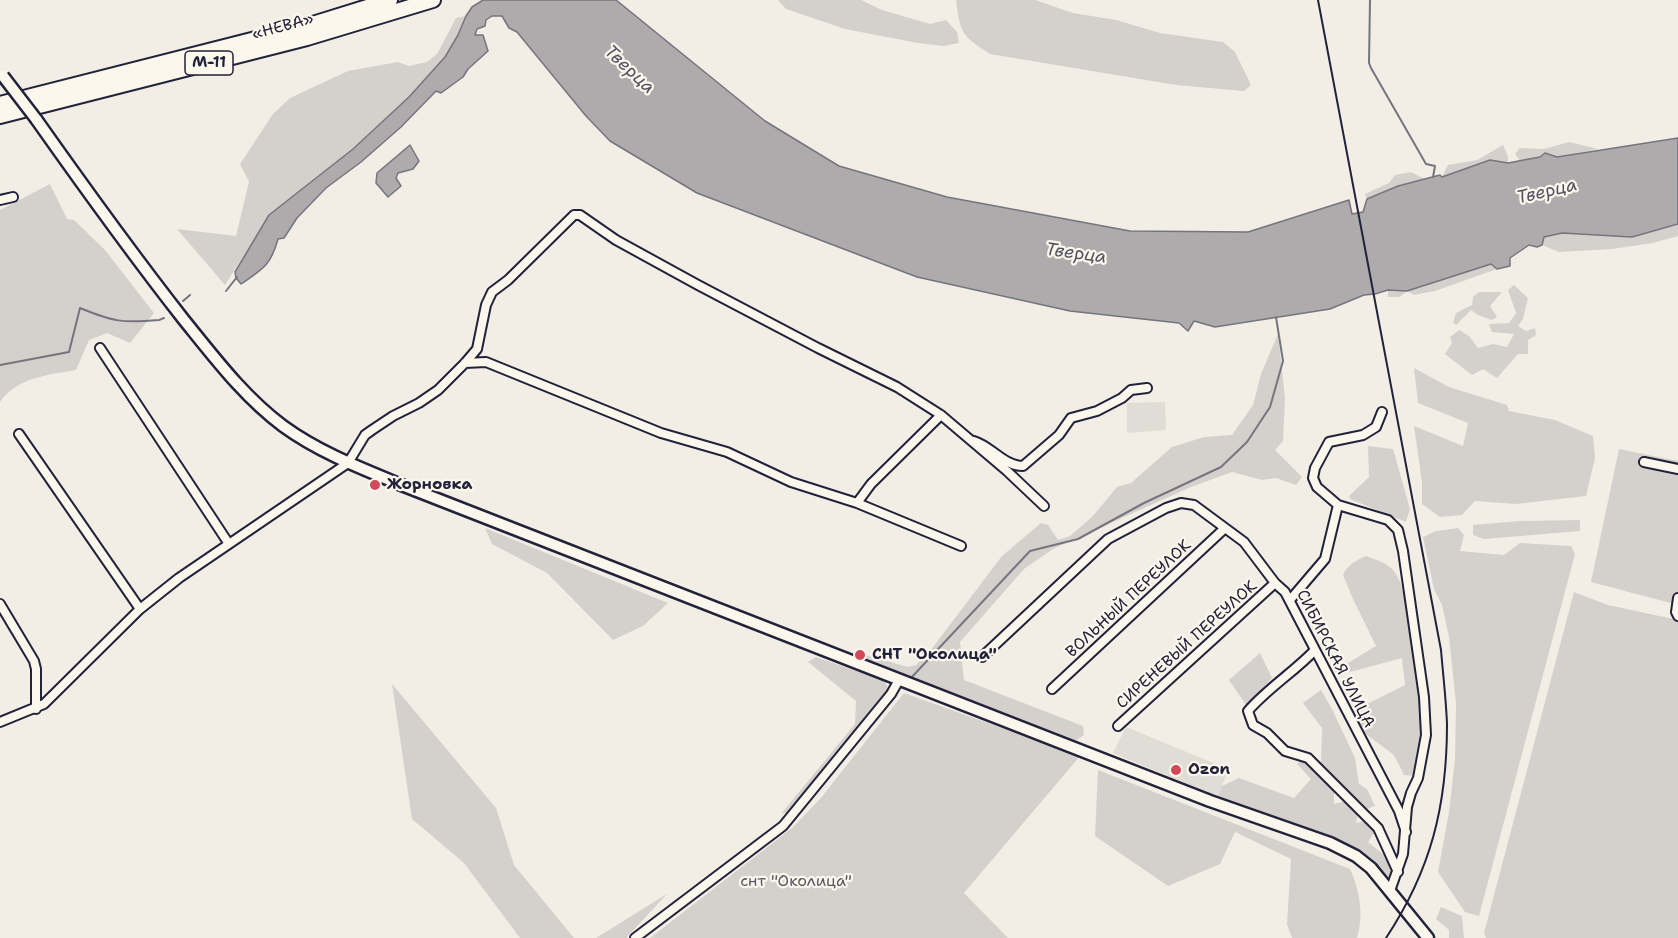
<!DOCTYPE html>
<meta charset="utf-8">
<style>
body{margin:0}
canvas{display:block;background:#f2eee5}
</style>
<canvas width="1678" height="938"></canvas>
<script>
const c = document.querySelector('canvas').getContext('2d');
c.lineJoin = 'round';
function fill(path, color) {
  c.fillStyle = color;
  c.fill(path, 'evenodd');
}
function strokePath(path, color, width, dash) {
  c.strokeStyle = color;
  c.lineWidth = width;
  c.lineCap = dash ? 'butt' : 'round';
  c.setLineDash(dash || []);
  c.stroke(path);
}
function label(font, color, halo, rows, align = 'center') {
  c.font = font + ' "Shantell Sans",sans-serif';
  c.lineWidth = 4.5;
  c.setLineDash([]);
  c.textBaseline = 'middle';
  c.strokeStyle = halo;
  c.fillStyle = color;
  for (const [text, x, y, turn = 0] of rows) {
    c.save();
    c.translate(x, y);
    c.rotate((+turn || 0) * Math.PI / 180);
    c.textAlign = isNaN(turn) ? turn : align;
    if (halo) c.strokeText(text, 0, 0);
    c.fillText(text, 0, 0);
    c.restore();
  }
}
fill(new Path2D(`
 M1165 402 1166 430 1127 433V403Z
 M1126 727 1228 769 1218 797 1113 753Z`), '#e0dcd6');
fill(new Path2D(`
 M778 0H861L882 10 930 24 946 20 957 32 959 43 943 46 918 43 845 29 786 9Z
 M956 0H1035L1073 13 1116 20 1160 33 1223 42 1235 52 1251 85 1244 91 1176 85 990 54C962 36 960 33 956 0Z
 M466 16 458 35 445 57 409 97 353 149 269 215 225 285 177 229 236 236 249 182 240 164 273 114 290 98 348 71 398 62 409 66 427 62 437 54 456 18Z
 M1569 142 1598 149 1557 157 1545 153 1541 157 1520 161 1515 154 1520 148 1544 149Z
 M1503 145 1508 157V163L1490 160 1442 177 1448 165 1477 160Z
 M1411 172 1427 180 1398 186 1367 199 1365 194 1389 183 1395 175Z
 M50 184 67 219 74 220 105 250 154 313 130 343 107 333 89 340 76 370C49 375 17 377 0 402V210Z
 M1678 224V236L1653 243 1612 249 1559 252 1542 245 1544 237 1562 233 1632 237Z
 M1491 264 1497 269 1435 291 1414 295 1407 291 1400 297H1388V290L1407 291Z
 M1514 285 1528 298 1523 319 1518 326 1526 331 1535 328 1536 335 1528 340V354H1518L1497 378 1483 369 1472 375 1445 354 1452 343 1450 337 1459 330 1469 336 1478 348 1493 344 1507 347 1514 334 1492 332 1489 324 1509 323 1516 313 1508 290Z
 M1479 292H1502L1490 306 1497 317 1492 320 1478 315 1471 310 1456 325 1453 322 1456 313 1472 305 1473 297Z
 M1278 334 1285 399 1283 441 1275 450 1302 477 1296 485 1276 478 1262 480 1232 472 1191 487 1053 549 1024 569 960 642 964 680 1083 726 1084 735 1075 741 865 658V655L908 667 916 665 930 651 1002 556 1041 523 1048 525 1058 540 1070 536 1092 517 1117 487 1131 483 1172 447 1204 437 1232 435 1253 405 1261 374Z
 M1414 368 1449 387 1507 405 1509 411 1555 420 1593 436 1595 458 1586 496 1516 504 1475 501 1462 515 1440 517 1422 504V482L1414 426 1463 446 1468 423 1418 403Z
 M1368 446 1393 449 1410 509 1406 522 1350 499 1349 496 1369 477Z
 M1619 449 1678 461V605L1591 582Z
 M1580 520V531L1484 539 1473 535V525L1520 521Z
 M485 528 668 603 643 626 613 640 547 573 492 544Z
 M1458 528 1464 535 1460 551 1504 555 1520 543 1571 546 1575 554 1479 916 1465 912 1438 872 1449 812 1455 759 1456 703 1449 637 1442 605 1434 589 1423 537 1436 531Z
 M1366 556C1376 560 1386 562 1394 571 1413 594 1425 718 1422 749 1421 758 1417 767 1414 776L1404 775 1394 755 1366 734 1353 711 1405 685 1402 658 1339 675 1335 671 1376 646 1353 599 1343 575C1347 565 1357 560 1366 556Z
 M1574 592 1608 605 1678 620V938H1486L1484 933Z
 M1260 653 1272 678 1246 705 1229 680Z
 M816 657 885 681 889 691 790 812 781 814 855 724 856 701 808 662Z
 M392 684 496 808 514 865 574 938H520L464 863 412 819Z
 M1321 690 1332 709 1355 758 1359 784 1367 789 1375 806 1367 809 1321 763 1322 728 1303 703Z
 M904 693 1080 756 964 893 1008 938H650L792 828 820 799Z
 M1304 759 1334 791V804L1350 800 1358 814 1356 823 1365 821 1375 831 1368 842 1395 864 1392 880 1361 852 1218 797 1222 786 1239 778 1294 798 1311 779 1297 764Z
 M1098 770 1350 869C1360 891 1364 915 1357 938H1292L1287 924 1291 859 1235 832 1220 864 1168 886 1095 836Z
 M667 894 626 938H596Z
 M1441 907 1462 916 1464 938H1449V930L1436 919Z`), '#d4d1cc');
const water = new Path2D(`
 M483 0H616L765 121 839 166 947 197 1130 231 1248 232 1349 200 1352 214 1363 212 1367 199 1398 186 1440 175 1442 177 1490 160 1508 163 1540 157 1545 153 1557 157 1678 138V224L1632 237 1562 233 1544 237 1542 245 1537 247 1529 245 1510 258V266L1497 269 1491 264 1407 291 1388 290 1375 294 1364 295 1330 309 1215 327 1194 321 1188 331 1179 323 1070 311 917 277 697 193 610 141 586 116 517 32 509 28 502 16H492L486 20 485 26 477 29 475 35H483L488 51 468 69 463 77 441 93 436 91 401 127 361 162 326 188 297 218 284 238 278 239C271 265 263 269 241 284L236 278 235 272 269 215 353 149 409 97 445 57 458 35 466 16 472 7Z
 M410 145 419 161 413 169 398 173 396 178 401 186 388 197 376 183 377 173Z`);
fill(water, '#aeabad');
strokePath(water, '#76747f', 1.5);
strokePath(new Path2D(`
 M1370 0 1369 63 1371 68 1426 164 1435 166 1433 177
 M226 291 237 277
 M183 301 190 295
 M0 365 69 352 80 308C114 322 122 323 159 320L164 318
 M910 679 1030 551 1078 539 1144 503 1221 467 1247 442 1270 407 1283 361 1276 317`), '#76747f', 2);
const minor = new Path2D(`
 M0 200 13 197
 M100 348 229 544
 M465 363 486 362 661 433 727 452 791 482 857 503 961 546
 M1382 412 1376 427 1363 435 1329 442 1315 468 1313 478 1317 487 1338 505 1388 520 1398 530 1403 551 1424 697 1426 735 1418 778 1411 793 1407 807 1403 854 1390 891
 M19 434 140 609
 M974 441C991 446 1004 466 1023 466L1059 435 1071 418 1097 411 1122 398 1131 390 1147 388
 M1644 462 1678 469
 M857 503 871 484 941 415
 M1678 598 1676 612 1678 616
 M1290 600 1325 559 1338 505
 M0 604 34 661 36 669V709
 M1315 650C1294 672 1268 688 1248 711L1253 725 1267 733 1285 751 1308 758 1378 828 1398 872
 M982 657 1108 539 1166 508 1181 503 1194 505 1244 542 1275 583 1285 592 1399 811 1406 832
 M1052 689 1225 528
 M0 722 44 704 140 609 179 578 348 463 365 435 372 430 393 416 419 403 438 390 465 363 477 349 486 305 492 292 508 280 574 215H580L616 240 698 285 818 348 897 387 941 415 1007 471 1044 506
 M1118 726 1275 583
 M635 938 783 826 891 694 899 680`);
const secondary = new Path2D(`
 M36 119C84 187 133 255 184 320 214 357 244 397 283 426 320 453 363 469 404 486L1210 801 1330 843 1356 856 1371 868 1428 938`);
const motorway = new Path2D(`
 M0 104 303 27 390 0
 M0 116 307 38 433 0`);
strokePath(minor, '#22223b', 12);
strokePath(secondary, '#22223b', 15);
strokePath(motorway, '#22223b', 18);
strokePath(minor, '#fbf7ec', 8);
strokePath(secondary, '#fbf7ec', 10);
strokePath(motorway, '#fbf7ec', 14);
strokePath(new Path2D(`
 M1318 0 1441 650C1443 674 1446 699 1447 724 1447 806 1431 870 1386 938`), '#22223b', 2);
const secondaryBridge = new Path2D(`
 M3 76 36 119`);
strokePath(secondaryBridge, '#22223b', 15, []);
strokePath(secondaryBridge, '#fbf7ec', 10);
for (const [x, y, r, color] of [
 [375,485,6,"#d1495b"],
 [860,655,6,"#d1495b"],
 [1176,770,6,"#d1495b"]
]) {
  const dot = new Path2D();
  dot.arc(x, y, r, 0, 2 * Math.PI);
  c.fillStyle = color;
  c.fill(dot);
  strokePath(dot, '#fbf7ec', 2);
}
for (const [x, y, w] of [
 [209,63,48]
]) {
  const box = new Path2D();
  box.roundRect(x - w / 2, y - 12, w, 24, 4.5);
  c.fillStyle = '#fbf7ec';
  c.fill(box);
  strokePath(box, '#22223b', 1.5);
}
label('bold 15px', '#22223b', null, [
 ["М-11",209,63]
]);
label('16px', '#22223b', '#fbf7ec', [
 ["«НЕВА»",283,27,-15],
 ["ВОЛЬНЫЙ ПЕРЕУЛОК",1129,599,-43],
 ["СИРЕНЕВЫЙ ПЕРЕУЛОК",1187,645,-42],
 ["СИБИРСКАЯ УЛИЦА",1335,659,63]
]);
label('bold 16px', '#22223b', '#fbf7ec', [
 ["Жорновка",387,485],
 ["СНТ \"Околица\"",872,655],
 ["Ozon",1188,770]
], 'left');
label('16px', '#575766', '#fbf7ec', [
 ["снт \"Околица\"",796,882]
]);
label('italic 18px', '#535263', '#fbf7ec', [
 ["Тверца",629,70,43],
 ["Тверца",1547,192,-13],
 ["Тверца",1076,254,8]
]);
</script>
